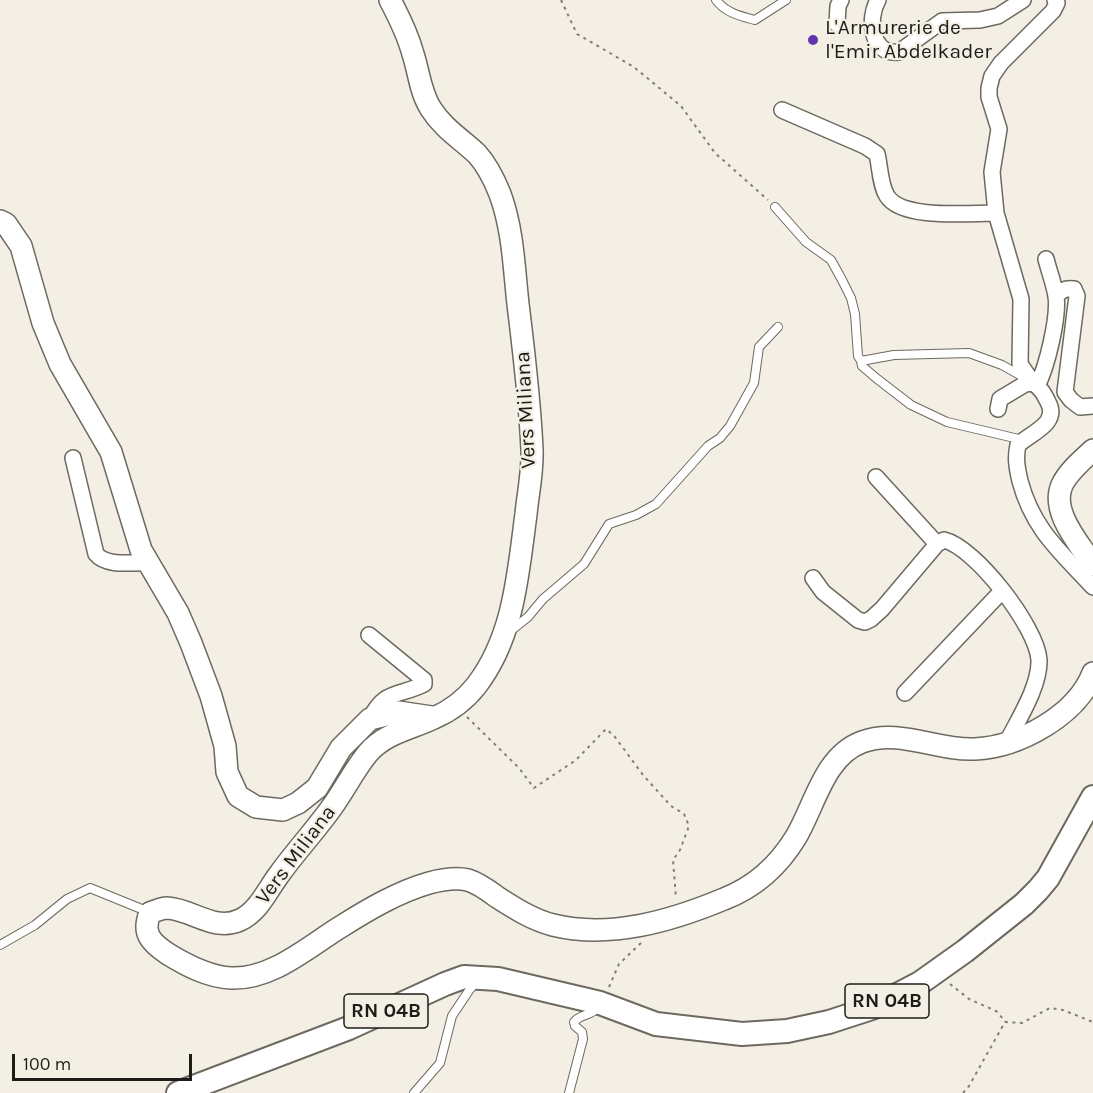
<!DOCTYPE html>
<style>
body{margin:0}
#map{position:relative;width:1093px;height:1093px;overflow:hidden;background:#f4efe4;font-family:Karla,sans-serif}
canvas{display:block}
.scale{position:absolute;left:12px;top:1054px;width:180px;height:27px;box-sizing:border-box;border:3px solid #1e1c18;border-top:0;padding-left:8px;font-size:18px;line-height:21px;white-space:nowrap;color:#1e1c18;-webkit-text-stroke:4px #f4efe4;paint-order:stroke}
</style>
<div id="map">
<canvas width="1093" height="1093"></canvas>
<div class="scale">100 m</div>
</div>
<script>
const c = document.querySelector('canvas').getContext('2d');
c.lineJoin = 'round';
function strokePath(path, color, width, dash) {
  c.strokeStyle = color;
  c.lineWidth = width;
  c.lineCap = dash ? 'butt' : 'round';
  c.setLineDash(dash || []);
  c.stroke(path);
}
function label(font, color, halo, rows, align = 'center') {
  c.font = font + ' Karla,sans-serif';
  c.lineWidth = 4.5;
  c.setLineDash([]);
  c.textBaseline = 'middle';
  c.strokeStyle = halo;
  c.fillStyle = color;
  for (const [text, x, y, turn = 0] of rows) {
    c.save();
    c.translate(x, y);
    c.rotate((+turn || 0) * Math.PI / 180);
    c.textAlign = isNaN(turn) ? turn : align;
    if (halo) c.strokeText(text, 0, 0);
    c.fillText(text, 0, 0);
    c.restore();
  }
}
const lane = new Path2D(`
 M716 0C726 13 740 16 755 20L786 0
 M775 207 806 242 831 260 842 280 851 298 855 314 858 356 861 361 894 355 969 353 1002 365 1025 378
 M861 361 862 366 876 378 911 405 947 422 1023 440
 M509 632 528 617 543 599 584 564 609 524 636 515 656 504 708 446 720 438 730 426 754 383 759 347 778 327
 M0 945 35 925 67 899 90 888 149 912
 M414 1093 440 1063 452 1016 470 989 477 982
 M569 1093 583 1039 582 1032 575 1026 574 1022C580 1014 592 1016 598 1007`);
const street = new Path2D(`
 M878 0C867 19 871 56 899 52L942 21 980 20 998 16 1023 0
 M837 24 838 6 841 0
 M782 110 865 146 877 154C880 166 880 185 887 196 902 220 969 213 996 213
 M1056 297C1061 290 1065 288 1074 289L1077 296 1065 392 1071 400 1080 407 1093 406
 M1033 383 1020 364 1021 299 996 213 992 172 999 129 989 97V88L992 76 1001 63 1053 11 1057 3 1055 0
 M1037 386C1047 367 1059 317 1056 296 1054 284 1049 271 1046 259
 M998 409 1000 399 1025 384 1033 383C1041 388 1044 394 1048 402 1060 424 1030 433 1018 445 1015 458 1017 468 1020 481 1033 530 1061 552 1093 587
 M73 458 96 554C107 567 132 562 147 563
 M876 477 937 544
 M813 578 823 592 858 620 865 622 871 619 882 609 937 544 944 540C975 547 1037 627 1039 660 1040 686 1018 720 1007 742
 M369 635 424 680V684C398 697 385 689 370 719
 M905 693 1002 591`);
const secondary = new Path2D(`
 M390 0C399 17 408 35 413 54 419 72 420 92 431 109 443 128 461 139 477 154 488 166 494 179 500 194 513 229 514 268 518 304 524 353 530 401 532 450 533 471 528 493 526 514 518 574 514 637 476 686 465 700 450 711 434 718 411 729 385 733 368 753 354 770 345 789 332 807 315 831 295 852 278 876 267 891 258 912 240 920 214 932 192 909 167 908 162 908 155 911 150 913 142 933 150 942 168 954 186 965 208 977 231 978 272 980 309 946 342 926 369 909 398 892 429 883 440 880 455 877 468 880 478 883 489 891 497 897 514 908 533 920 553 925 610 939 671 921 724 899 755 887 779 865 796 837 815 805 824 756 862 742 899 728 937 751 975 749 1019 747 1077 715 1093 673
 M0 221 6 224 21 246 43 323 60 364 111 452 141 550 178 613 191 643 211 696 225 746 227 772 238 796 256 807 283 810 298 803 317 788 341 748 370 719 398 712 432 717
 M1093 450C1082 460 1068 472 1062 485 1050 512 1080 544 1093 565`);
const primary = new Path2D(`
 M178 1093 349 1028 445 984 464 977 498 979 600 1003 656 1024 742 1034 787 1031 829 1022 872 1008 920 983 965 951 1024 904 1038 890 1048 878 1093 797`);
strokePath(lane, '#6d695f', 10);
strokePath(street, '#6d695f', 18);
strokePath(secondary, '#6d695f', 24);
strokePath(primary, '#6d695f', 26);
strokePath(new Path2D(`
 M561 0 577 34 634 67 681 106 715 153 768 200
 M467 717 519 768 534 788 576 760 606 729 615 737 643 775 671 806 684 814 689 826 680 850 673 860 676 898
 M950 984 969 999 996 1011 1006 1022
 M609 987 619 964 642 942
 M963 1093 969 1086 1005 1022 1022 1023 1050 1008 1063 1010 1093 1022`), '#827e77', 2, [3, 4.5]);
strokePath(lane, '#fff', 8);
strokePath(street, '#fff', 15);
strokePath(secondary, '#fff', 21);
strokePath(primary, '#fff', 22);
for (const [x, y, r, color] of [
 [813,40,6,"#6234ab"]
]) {
  const dot = new Path2D();
  dot.arc(x, y, r, 0, 2 * Math.PI);
  c.fillStyle = color;
  c.fill(dot);
  strokePath(dot, '#f4efe4', 2);
}
for (const [x, y, w] of [
 [887,1001,84],
 [386,1011,84]
]) {
  const box = new Path2D();
  box.roundRect(x - w / 2, y - 17, w, 34, 4.5);
  c.fillStyle = '#f4efe4';
  c.fill(box);
  strokePath(box, '#1e1c18', 1.5);
}
label('bold 20px', '#1e1c18', null, [
 ["RN 04B",887,1001],
 ["RN 04B",386,1011]
]);
label('21px', '#1e1c18', '#f4efe4', [
 ["L'Armurerie de",825,28],
 ["l'Emir Abdelkader",825,52]
], 'left');
label('21px', '#1e1c18', '#f4efe4', [
 ["Vers Miliana",526,410,-93],
 ["Vers Miliana",296,855,-53]
]);
</script>
